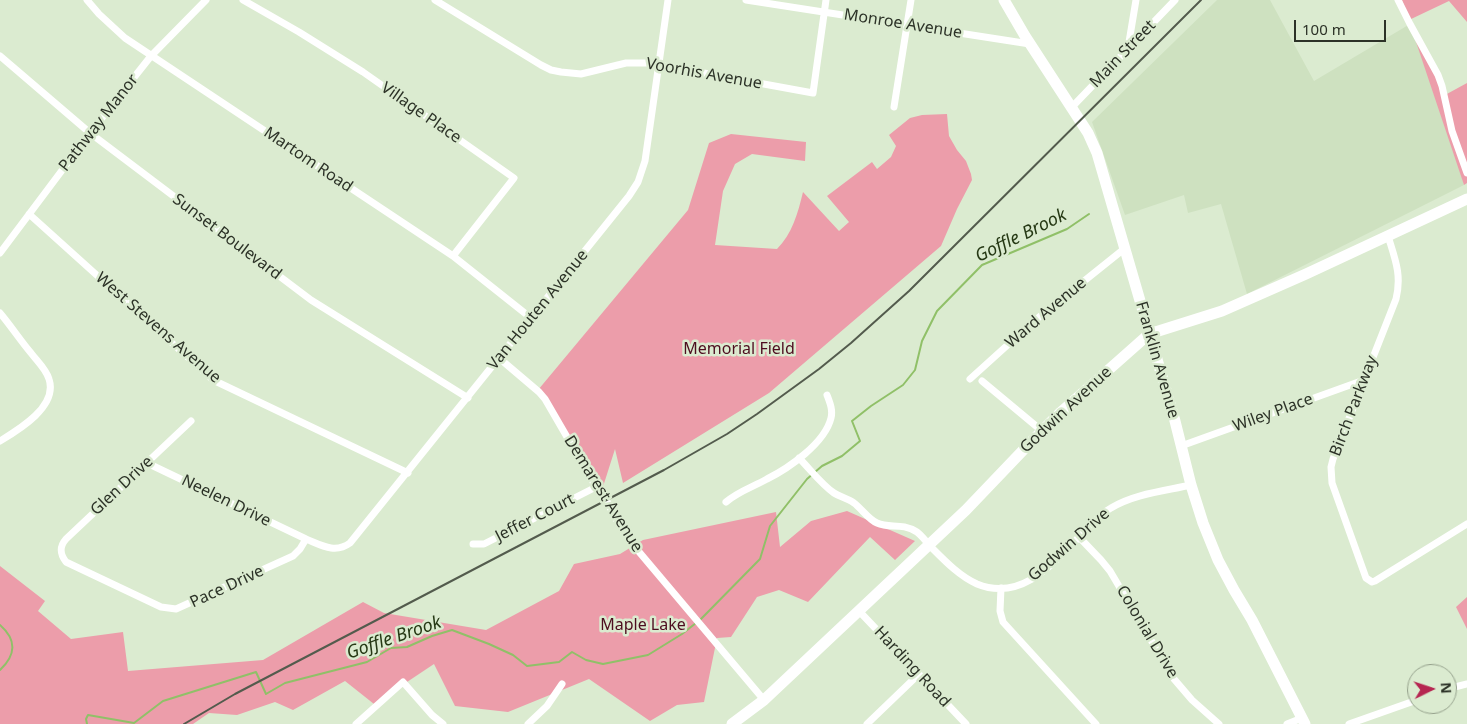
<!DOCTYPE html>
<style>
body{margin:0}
#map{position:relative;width:1467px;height:724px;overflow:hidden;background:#dbebd0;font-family:"Noto Sans",sans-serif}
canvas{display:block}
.north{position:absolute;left:1407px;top:664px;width:50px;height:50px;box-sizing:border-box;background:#dbebd0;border:1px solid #95a18c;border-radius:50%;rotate:86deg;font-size:14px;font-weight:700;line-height:20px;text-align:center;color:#2c3227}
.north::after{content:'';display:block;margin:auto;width:18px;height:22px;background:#b62651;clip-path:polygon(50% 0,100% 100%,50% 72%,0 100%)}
.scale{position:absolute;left:1294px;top:20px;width:92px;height:22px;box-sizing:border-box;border:2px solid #2c3227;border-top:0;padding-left:6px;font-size:15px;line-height:18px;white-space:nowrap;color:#2c3227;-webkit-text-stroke:4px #dbebd0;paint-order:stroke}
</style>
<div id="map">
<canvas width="1467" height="724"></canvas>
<div class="north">N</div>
<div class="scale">100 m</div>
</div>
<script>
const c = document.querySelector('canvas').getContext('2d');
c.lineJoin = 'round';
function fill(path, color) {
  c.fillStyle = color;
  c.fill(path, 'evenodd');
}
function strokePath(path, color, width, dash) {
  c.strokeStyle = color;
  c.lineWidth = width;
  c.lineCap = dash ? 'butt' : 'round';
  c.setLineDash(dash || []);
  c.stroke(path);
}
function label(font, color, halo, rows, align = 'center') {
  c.font = font + ' "Noto Sans",sans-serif';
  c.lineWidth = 5;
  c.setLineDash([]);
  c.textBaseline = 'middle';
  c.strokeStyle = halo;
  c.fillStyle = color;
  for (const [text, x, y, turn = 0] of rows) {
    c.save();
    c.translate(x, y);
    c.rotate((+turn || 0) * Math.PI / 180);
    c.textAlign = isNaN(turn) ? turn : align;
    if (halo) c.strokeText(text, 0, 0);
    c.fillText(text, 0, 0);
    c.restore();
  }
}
fill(new Path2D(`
 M1217 0H1270L1314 81 1410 24 1437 86 1464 185 1247 294 1221 204 1188 213 1184 195 1125 215 1092 122Z`), '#cee1c0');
fill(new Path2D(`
 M1402 0H1467V22L1449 1 1409 20Z
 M1411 27 1445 95 1467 83V183L1464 185Z
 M947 114 949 136 957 150 966 161 971 174 972 180 957 209 941 246 769 393 623 483 615 449 601 493 538 390 688 210 709 143 731 134 806 142 805 161 752 154 735 164 723 191 715 245 777 249C792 234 798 213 803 192L839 231 849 222 827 196 872 162 877 169 891 157 896 146 889 135 910 118 922 115Z
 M847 511 915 541 895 560 870 537 808 602 779 590 757 597 731 637 717 638 704 702 677 705 650 721 589 679 508 712 455 706 434 664 374 704 345 681 293 710 275 702 237 715 209 713 193 724H0V566L45 601 38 611 71 639 123 632 128 671 263 660 363 602 384 613 486 630 559 591 574 564 620 554 643 540 776 512 780 547 811 521Z
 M1467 597V629L1456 607Z`), '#ec9daa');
strokePath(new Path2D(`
 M700 620 760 559 770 526 807 479 822 466 842 456 860 441 852 421 871 406 903 385 915 370 922 341 937 311 982 265 1067 229 1089 214
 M0 625C17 640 16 655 0 670
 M87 724 86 719 88 715 134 723 163 701 256 672 266 694 285 683 367 662 391 648 407 647 432 636 452 630 489 644 513 655 527 666 559 662 572 652 586 660 603 664 648 655 682 634 696 623`), '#90c068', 2);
strokePath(new Path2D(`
 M87 0 99 14 125 38 453 256 531 318
 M243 0 299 32 363 72 514 178 453 256
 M435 0 541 65 551 70 561 72 581 74 626 63H649L813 93 826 0
 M746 0 1030 44
 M1398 0 1410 24 1438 75 1442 86 1452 131 1467 173
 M1128 48 1136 0
 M0 56 90 133 311 300 468 398
 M894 107 911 0
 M1072 107 1175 0
 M29 214 213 380 408 473
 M1388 236C1395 259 1402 275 1396 299L1333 459 1331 467 1332 483 1366 578 1372 582 1375 581 1467 524
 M0 253 90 133 151 56 206 0
 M0 313C11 326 20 340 31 353 37 361 46 369 49 379 58 406 20 429 0 441
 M499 358 539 392 545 399 596 487 602 492 622 530 640 553 764 700
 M970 379 1033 322 1124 249
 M982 381 1042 431
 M191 421 66 539C59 547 60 554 66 562L161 607 176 609 293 556 300 549 306 539
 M1181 446 1364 380
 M799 458C810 469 821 484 834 493 840 497 848 498 854 503 862 509 868 519 877 523 890 529 901 522 917 532 922 536 926 541 930 546 944 560 959 576 977 584 1021 602 1053 564 1080 536 1090 526 1098 515 1111 508 1134 494 1164 491 1191 485
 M147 463 306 539C321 545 335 554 350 543L629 196 638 182 645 161 668 0
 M726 502C739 491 753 487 767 479 789 468 825 443 831 418 833 410 830 403 827 395
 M1079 537 1101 560 1110 571 1174 679 1192 700 1219 724
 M473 544H484L596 487
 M1001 588 1000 611 1003 622 1096 724
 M859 611 966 724
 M1447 689 1467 684
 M356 724 403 682 432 715 443 724
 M528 724 547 706 562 684
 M867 724 919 674
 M1287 724 1302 718
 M1349 724 1417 700`), '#fff', 7);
strokePath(new Path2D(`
 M1004 0 1025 36 1088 133 1097 153 1175 421 1191 485 1203 523 1218 560 1234 590 1252 620 1305 724
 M732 724 764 700 966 510 1030 443 1061 412 1149 334 1222 311 1306 274 1467 199`), '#fff', 11);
strokePath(new Path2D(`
 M184 724 235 694 664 470 727 434 757 414 819 369 851 343 909 291 1201 0`), '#535b4d', 2);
label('16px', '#2c3227', '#dbebd0', [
 ["Monroe Avenue",903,24,9],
 ["Main Street",1123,54,-46],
 ["Voorhis Avenue",704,74,10],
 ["Village Place",421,113,35],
 ["Pathway Manor",99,123,-52],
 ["Martom Road",308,160,34],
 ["Sunset Boulevard",227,237,37],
 ["Van Houten Avenue",538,310,-51],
 ["Ward Avenue",1046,313,-40],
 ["West Stevens Avenue",158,328,41],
 ["Franklin Avenue",1157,360,74],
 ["Birch Parkway",1354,406,-69],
 ["Godwin Avenue",1066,410,-43],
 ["Wiley Place",1273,413,-20],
 ["Glen Drive",122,486,-43],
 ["Demarest Avenue",603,494,58],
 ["Neelen Drive",226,501,26],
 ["Jeffer Court",535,518,-27],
 ["Godwin Drive",1069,545,-41],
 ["Pace Drive",227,587,-25],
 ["Colonial Drive",1147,632,59],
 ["Harding Road",912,667,47]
]);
label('16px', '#4d0d1f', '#dbebd0', [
 ["Memorial Field",739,349],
 ["Maple Lake",643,625]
]);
label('italic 18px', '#263915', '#dbebd0', [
 ["Goffle Brook",1021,236,-26],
 ["Goffle Brook",394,638,-19]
]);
</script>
